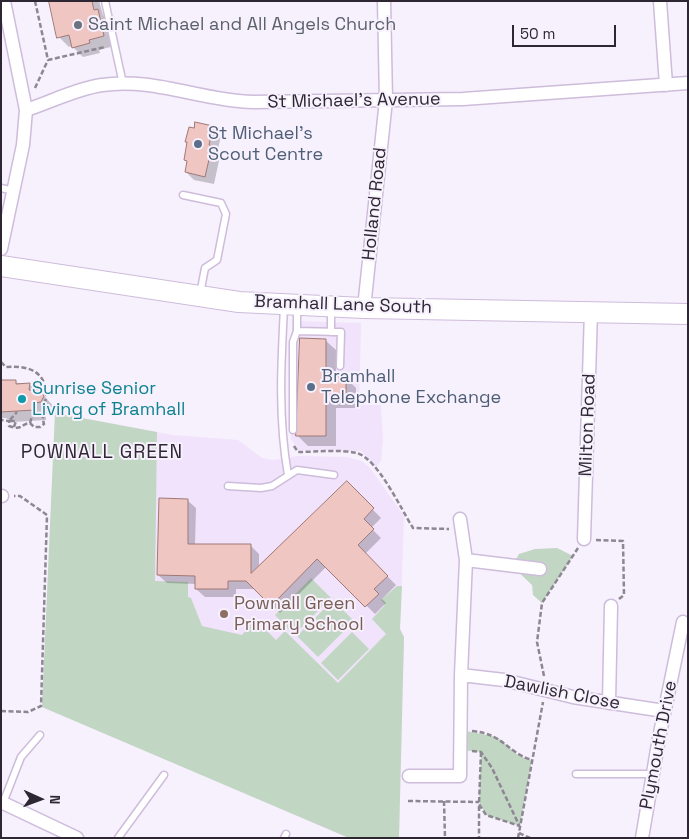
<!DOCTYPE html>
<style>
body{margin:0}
#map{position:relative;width:689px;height:839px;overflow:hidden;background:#f7f0fd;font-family:"Space Grotesk",sans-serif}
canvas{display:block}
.frame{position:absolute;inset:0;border:2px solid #2e2733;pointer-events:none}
.north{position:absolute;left:15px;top:774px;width:50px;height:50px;-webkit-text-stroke:4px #f7f0fd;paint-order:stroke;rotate:92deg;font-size:14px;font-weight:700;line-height:20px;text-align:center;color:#2e2733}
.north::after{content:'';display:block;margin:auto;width:18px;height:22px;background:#2e2733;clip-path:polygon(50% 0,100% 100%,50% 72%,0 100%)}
.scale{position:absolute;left:512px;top:25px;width:104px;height:22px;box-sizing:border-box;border:2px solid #2e2733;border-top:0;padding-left:6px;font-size:15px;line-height:18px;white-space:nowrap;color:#2e2733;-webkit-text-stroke:4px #f7f0fd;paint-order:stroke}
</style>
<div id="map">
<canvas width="689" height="839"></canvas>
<div class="frame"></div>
<div class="north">N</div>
<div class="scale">50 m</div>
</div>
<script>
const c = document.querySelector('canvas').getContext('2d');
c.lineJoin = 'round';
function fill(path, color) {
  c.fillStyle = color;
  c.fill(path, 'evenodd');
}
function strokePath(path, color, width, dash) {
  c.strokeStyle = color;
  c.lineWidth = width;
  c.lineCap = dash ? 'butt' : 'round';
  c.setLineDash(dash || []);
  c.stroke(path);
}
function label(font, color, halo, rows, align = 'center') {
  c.font = font + ' "Space Grotesk",sans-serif';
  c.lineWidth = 4;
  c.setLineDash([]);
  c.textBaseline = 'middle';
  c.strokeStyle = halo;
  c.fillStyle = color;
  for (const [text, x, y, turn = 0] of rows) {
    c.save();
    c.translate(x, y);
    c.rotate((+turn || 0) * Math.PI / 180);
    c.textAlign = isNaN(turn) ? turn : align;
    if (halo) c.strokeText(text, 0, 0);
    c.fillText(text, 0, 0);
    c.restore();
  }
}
fill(new Path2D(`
 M292 321 361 323 359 405H381L383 440 381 461 376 467 361 451 299 450 291 439 289 422Z
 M55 413 172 435 238 440 262 458 274 460 298 456 346 457 362 461 370 468 404 516 400 629 404 637 399 838H349L42 707Z`), '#f1e3fb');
fill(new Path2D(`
 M55 413 157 432 155 581 188 582V597L191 598 202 626 242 635 255 619 276 640 285 631 338 683 386 634 372 619 385 605 381 600 397 586H402L400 629 404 637 399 838H349L42 707Z
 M557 548 573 556 542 603 533 595 532 585 512 566 519 554 535 549Z
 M311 578 331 598 294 635 275 615Z
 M333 600 354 621 318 657 297 636Z
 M352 632 369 649 338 680 321 663Z
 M461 730 497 737 519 756 532 760 520 826 486 815 479 802 481 752 461 750Z`), '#c1d7c3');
fill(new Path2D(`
 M50 1H99L103 15 108 20 114 46 99 50 100 53 83 57 72 46 69 47 59 37Z
 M212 127 221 136 217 153 220 156 214 184 194 180 186 172 188 163 185 159Z
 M325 340 336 350V378H346L356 388V408H336V446H308L297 435Z
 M1 381 29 384 36 390H39L55 408 52 413 46 414V420L13 422 6 418H1Z
 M347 483 381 518 371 528 381 538 365 554 396 585 382 599 386 603 375 614 327 566 280 613 256 589H236V597H205L196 589V584L167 583 158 575 187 500 196 508 195 545 251 546 259 554V567Z`), '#0003');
const building = new Path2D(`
 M49 1H92L94 10 98 9 104 36 89 40 90 43 72 48 69 35 57 38Z
 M195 122 213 126 209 145 212 146 205 177 185 172 187 161 184 160 187 142H185L189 127 194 128Z
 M300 338 326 339V376H346V398H326V436H296Z
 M1 380H16V384L30 383 29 390 39 389 44 396 41 402 35 403V410L1 412Z
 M347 481 374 508 364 519 374 529 358 545 388 576 374 589 379 594 365 607 317 559 271 606 246 581H228V589H195V576L157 575 159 498 188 499V544H251V573Z`);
fill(building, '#f0c6c3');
strokePath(building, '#9f7976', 1);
const lane = new Path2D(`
 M105 1 123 84
 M1 188 14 191
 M183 195 221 203 226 214 217 260 205 268 200 294
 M284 308C281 364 278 418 288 475
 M297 308V331L341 332 340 366
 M331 332V310
 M293 430V342L297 331
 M228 486 261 488 272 486 297 470 334 475
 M576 774H653
 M3 803 21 757 40 735
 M118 838 164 775
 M284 838 286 834`);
const street = new Path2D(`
 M660 1 666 85
 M26 110C51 102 75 89 102 85 153 77 202 101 253 102L463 99 688 83
 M1 249 23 145 26 110 4 1
 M364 308 386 100 384 1
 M1 496H2
 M460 519 466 560 461 675
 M584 539 591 311
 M466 560 540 569
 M609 703 611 606
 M409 776H460L461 675 504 680 573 697 664 711
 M1 802 77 838
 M642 838 659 738 683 622`);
const primary = new Path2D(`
 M1 266 239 302 364 308 688 314`);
strokePath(lane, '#cebcdb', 9);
strokePath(street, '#cebcdb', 15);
strokePath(primary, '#cebcdb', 22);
strokePath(new Path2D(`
 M35 1 48 60 105 47
 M35 88 48 60
 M1 362 6 367C27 365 47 371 46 396 45 406 41 413 44 424L40 427H34L30 423C20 424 23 431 9 426V421L1 420
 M30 423 32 416 41 415
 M14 427 16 421H9L17 412
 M294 446 298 452C316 452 340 449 357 453 378 459 401 509 413 528L449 529
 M596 540 623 541 624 595 619 599
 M544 676 537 642 542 603 578 548
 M1 711 28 712 41 706 47 515 20 496H14
 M472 731C504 734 506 752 532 760
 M472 751 481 752 492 768 519 825
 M481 752 479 804 486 815 520 826
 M408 801 479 802
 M444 801 445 838
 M479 806V838
 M519 833 530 838
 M518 838 543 702`), '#8e8793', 2.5, [5, 2.5]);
strokePath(lane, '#fff', 6);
strokePath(street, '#fff', 12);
strokePath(primary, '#fff', 20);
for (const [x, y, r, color] of [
 [78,25,5,"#6b7280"],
 [198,144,5,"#5c6f8a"],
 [311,387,5,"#5c6f8a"],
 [22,399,5,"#0f9aa8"],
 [224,614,5,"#8d6e63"]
]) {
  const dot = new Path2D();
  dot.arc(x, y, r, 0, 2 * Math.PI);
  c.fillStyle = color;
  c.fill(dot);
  strokePath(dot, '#f7f0fd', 2);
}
label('18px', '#5b616d', '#f7f0fd', [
 ["Saint Michael and All Angels Church",88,25]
], 'left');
label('18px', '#2e2733', '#f7f0fd', [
 ["St Michael's Avenue",354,101,-1],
 ["Holland Road",375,204,-84],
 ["Bramhall Lane South",343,305,2],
 ["Milton Road",588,425,-88],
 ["Dawlish Close",562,693,11],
 ["Plymouth Drive",659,745,-79]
]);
label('18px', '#4e5e75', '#f7f0fd', [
 ["St Michael's",208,134],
 ["Scout Centre",208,155],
 ["Bramhall",321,377],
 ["Telephone Exchange",321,398]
], 'left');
label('18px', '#0d838f', '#f7f0fd', [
 ["Sunrise Senior",32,389],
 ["Living of Bramhall",32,410]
], 'left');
label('18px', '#785e54', '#f7f0fd', [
 ["Pownall Green",234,604],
 ["Primary School",234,625]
], 'left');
c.letterSpacing = '1px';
label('19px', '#2e2733', '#f7f0fd', [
 ["POWNALL GREEN",102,453]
]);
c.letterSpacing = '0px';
</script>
